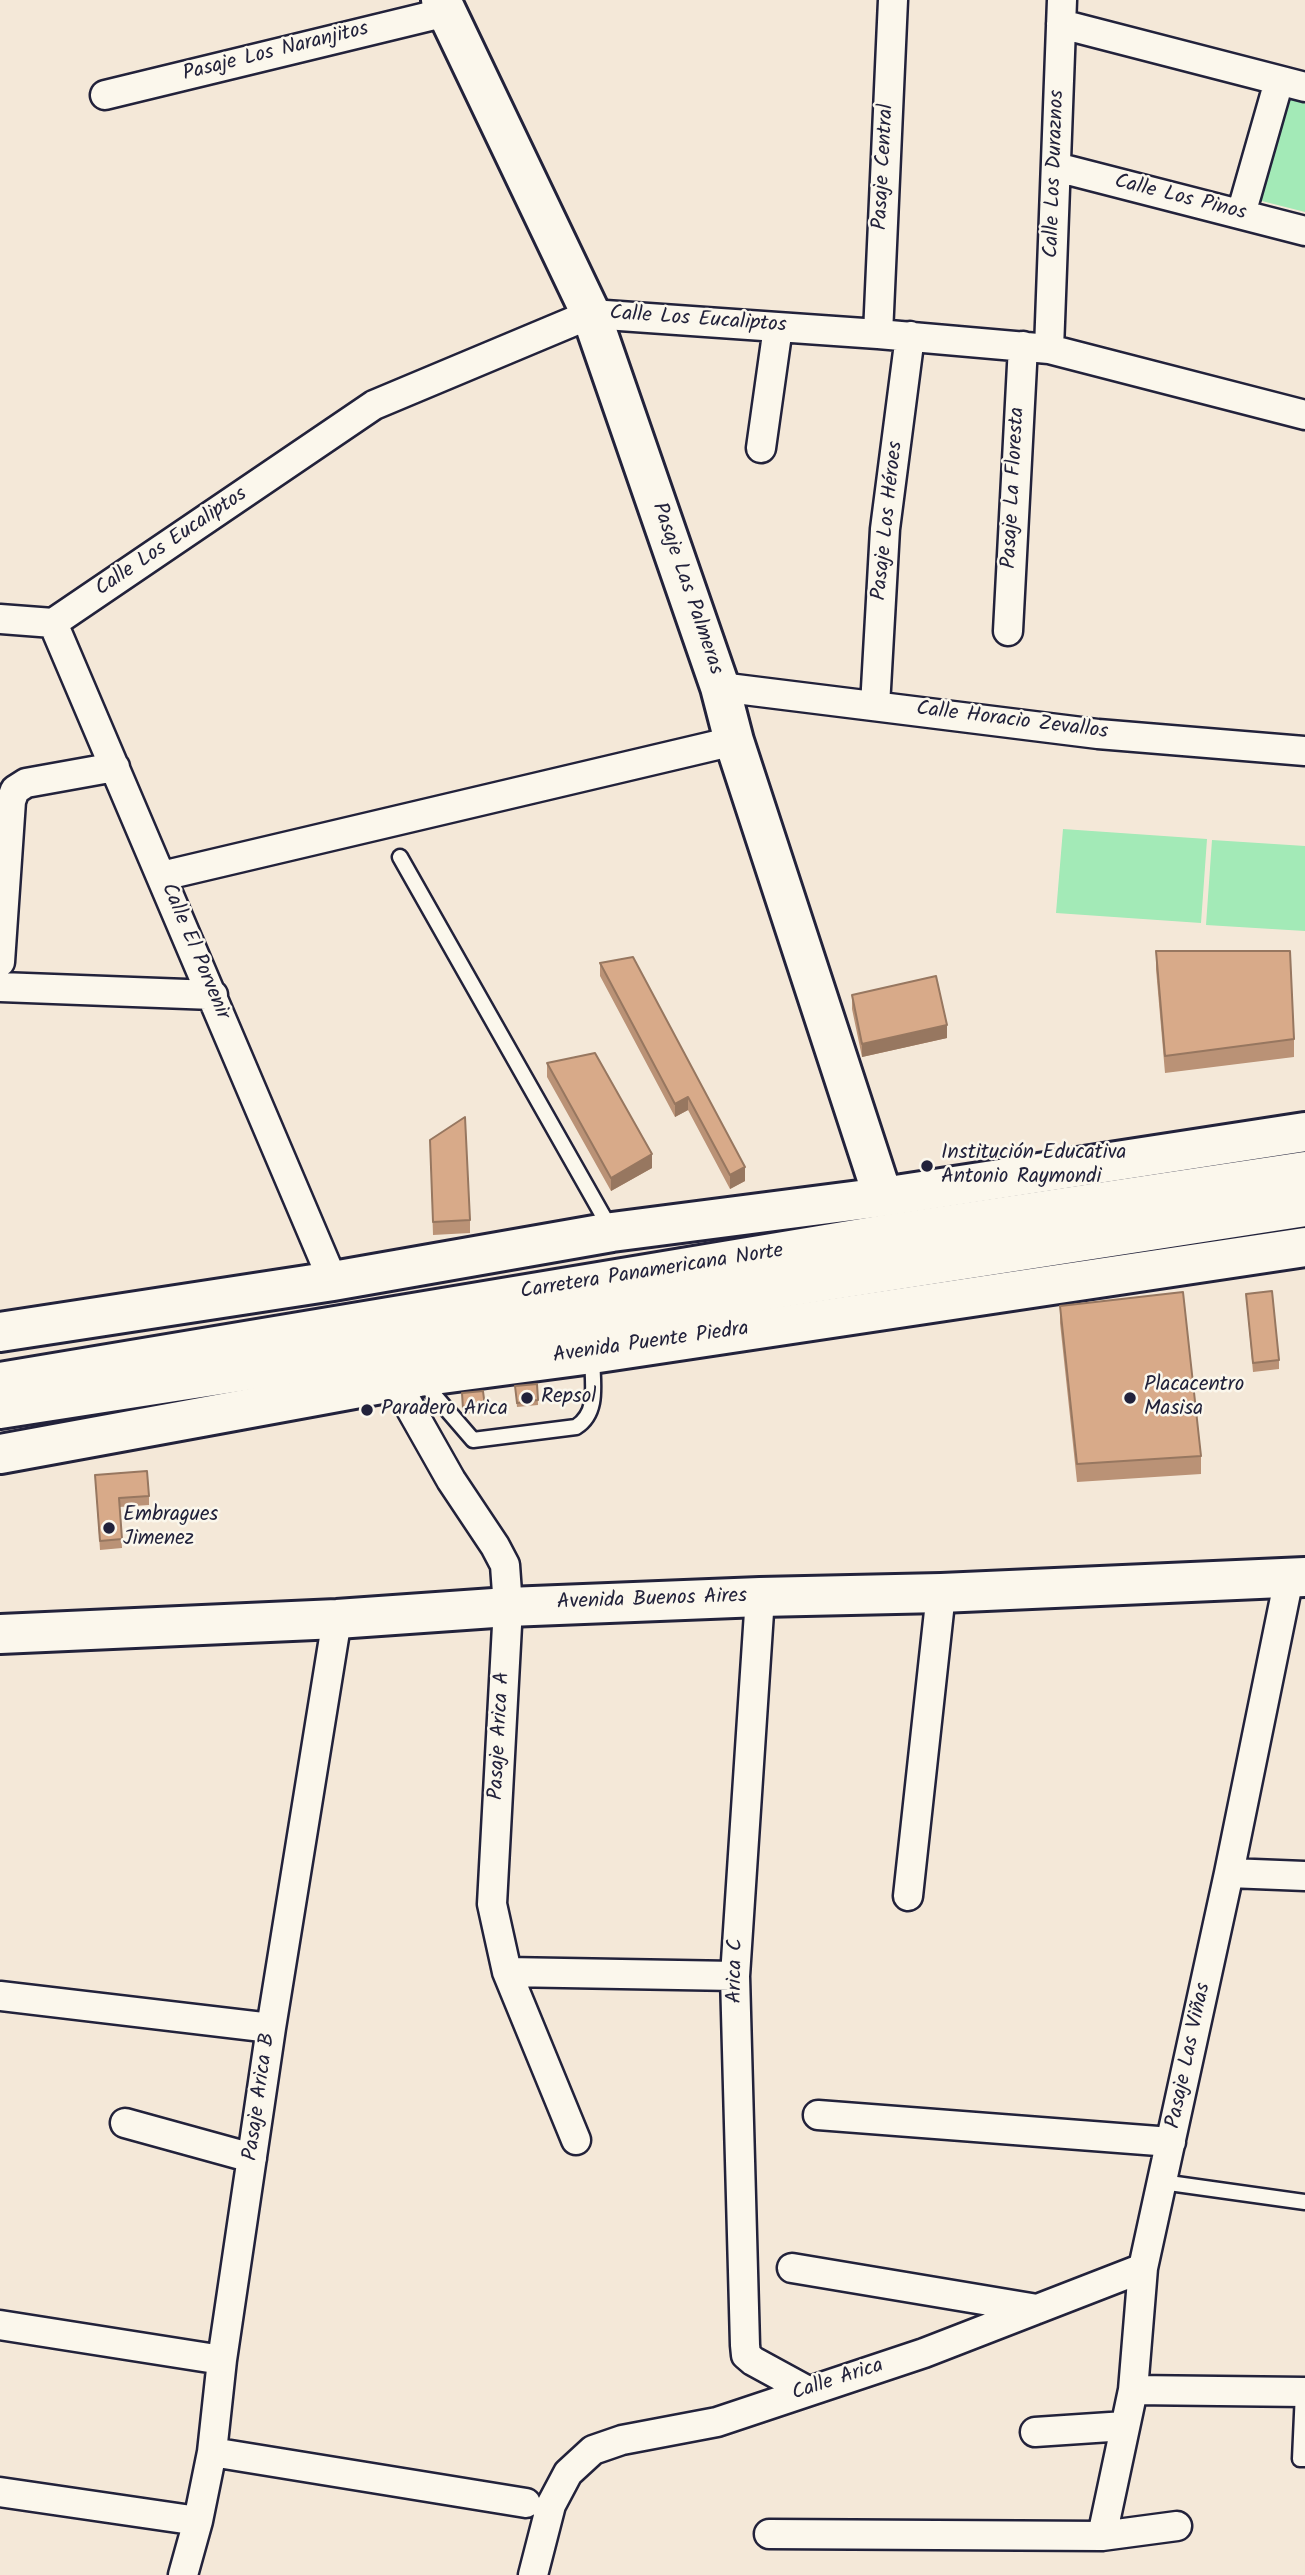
<!DOCTYPE html>
<meta charset="utf-8">
<style>
body{margin:0}
canvas{display:block;background:#f4e8d8}
</style>
<canvas width="1305" height="2575"></canvas>
<script>
const c = document.querySelector('canvas').getContext('2d');
c.lineJoin = 'round';
function fill(path, color) {
  c.fillStyle = color;
  c.fill(path, 'evenodd');
}
function strokePath(path, color, width, dash) {
  c.strokeStyle = color;
  c.lineWidth = width;
  c.lineCap = dash ? 'butt' : 'round';
  c.setLineDash(dash || []);
  c.stroke(path);
}
function label(font, color, halo, rows, align = 'center') {
  c.font = font + ' Kalam,sans-serif';
  c.lineWidth = 5;
  c.setLineDash([]);
  c.textBaseline = 'middle';
  c.strokeStyle = halo;
  c.fillStyle = color;
  for (const [text, x, y, turn = 0] of rows) {
    c.save();
    c.translate(x, y);
    c.rotate((+turn || 0) * Math.PI / 180);
    c.textAlign = isNaN(turn) ? turn : align;
    if (halo) c.strokeText(text, 0, 0);
    c.fillText(text, 0, 0);
    c.restore();
  }
}
fill(new Path2D(`
 M1283 91 1305 96V212L1254 199Z
 M1063 829 1207 839 1201 923 1056 913Z
 M1212 840 1305 846V931L1206 925Z`), '#a3eab7');
const lane = new Path2D(`
 M400 857 610 1228
 M423 1382 473 1440 576 1427C600 1412 592 1381 592 1355
 M1162 2182 1305 2202
 M1303 2392 1300 2459H1305`);
const street = new Path2D(`
 M1061 24 1305 87
 M105 95 447 12
 M1056 167 1305 231
 M1241 214 1279 81
 M878 334 893 0
 M1049 349 1062 0
 M761 448 778 327
 M0 619 53 623 374 405 591 314 878 334 1049 349 1305 415
 M53 623 333 1281
 M1008 631 1023 346
 M720 687 1098 734 1305 751
 M875 706 885 529 910 336
 M162 876 734 741
 M0 962 11 801 15 790 26 783 115 767
 M0 987 213 995
 M388 1365 395 1381 451 1480 495 1546 505 1565 508 1607 492 1904 507 1972 576 2140
 M760 1597 735 1976 745 2345 746 2355 753 2361 808 2391
 M1229 1873 1305 1876
 M908 1896 941 1593
 M507 1972 735 1976
 M0 1996 271 2028
 M818 2115 1171 2142
 M125 2123 252 2158
 M792 2268 1037 2309
 M0 2325 222 2360
 M1133 2390 1305 2392
 M1035 2432 1125 2426
 M212 2452 526 2503
 M0 2492 198 2521
 M769 2534 1102 2536 1177 2526
 M1102 2536 1133 2390 1143 2268 1229 1873 1289 1578
 M183 2575 198 2521 212 2452 222 2360 271 2028 337 1619
 M533 2575 551 2505 568 2473 593 2450 622 2440 717 2422 924 2353 1143 2268`);
const secondary = new Path2D(`
 M441 0 591 314 720 687 734 741 883 1197
 M0 1332 333 1281 612 1232 883 1197 1305 1132
 M0 1454 419 1377 592 1354 1305 1247
 M0 1634 337 1619 508 1607 760 1597 941 1593 1305 1577`);
const highway = new Path2D(`
 M0 1382 880 1235 1305 1171
 M0 1409 1305 1207`);
strokePath(lane, '#22223b', 19);
strokePath(street, '#22223b', 33);
strokePath(secondary, '#22223b', 44);
strokePath(highway, '#22223b', 44);
strokePath(lane, '#fbf7ec', 14);
strokePath(street, '#fbf7ec', 28);
strokePath(secondary, '#fbf7ec', 38);
strokePath(highway, '#fbf7ec', 38);
fill(new Path2D(`
 M1156 951 1294 1039V1057L1165 1073 1156 969Z
 M600 963 745 1181 730 1189 688 1110 675 1117 600 976Z
 M852 995 947 1038 862 1057 852 1009Z
 M547 1063 652 1168 611 1191 547 1077Z
 M430 1140 470 1220V1233L433 1235Z
 M1246 1294 1279 1360V1369L1253 1372Z
 M1060 1306 1201 1456V1474L1077 1482 1060 1323Z
 M537 1384 538 1405 517 1407 515 1386Z
 M462 1393 485 1407V1412L463 1414Z
 M95 1475 149 1496V1505L119 1507 122 1548 100 1550Z`), '#ba9276');
fill(new Path2D(`
 M947 1025V1038L862 1057V1044Z
 M688 1097V1110L675 1117V1104Z
 M652 1154V1168L611 1191V1178Z
 M745 1167V1181L730 1189V1175Z`), '#977760');
const building = new Path2D(`
 M1156 951H1290L1294 1039 1165 1056Z
 M633 957 745 1167 730 1175 688 1097 675 1104 600 963Z
 M936 976 947 1025 862 1044 852 995Z
 M595 1053 652 1154 611 1178 547 1063Z
 M465 1117 470 1220 433 1222 430 1140Z
 M1272 1291 1279 1360 1253 1363 1246 1294Z
 M1183 1292 1201 1456 1077 1464 1060 1306Z
 M537 1384 538 1400 517 1403 515 1386Z
 M483 1391 485 1407 463 1409 462 1393Z
 M147 1471 149 1496 119 1498 122 1539 100 1541 95 1475Z`);
fill(building, '#d8aa89');
strokePath(building, '#977760', 2);
for (const [x, y, r, color] of [
 [927,1166,7,"#22223b"],
 [527,1398,7,"#22223b"],
 [1130,1398,7,"#22223b"],
 [367,1410,7,"#22223b"],
 [109,1528,7,"#22223b"]
]) {
  const dot = new Path2D();
  dot.arc(x, y, r, 0, 2 * Math.PI);
  c.fillStyle = color;
  c.fill(dot);
  strokePath(dot, '#fbf7ec', 2.5);
}
label('21px', '#22223b', '#fbf7ec', [
 ["Pasaje Los Naranjitos",276,53,-14],
 ["Pasaje Central",885,167,-87],
 ["Calle Los Duraznos",1056,174,-88],
 ["Calle Los Pinos",1180,199,14],
 ["Calle Los Eucaliptos",698,321,4],
 ["Pasaje La Floresta",1015,488,-87],
 ["Pasaje Los Héroes",889,521,-84],
 ["Calle Los Eucaliptos",172,543,-34],
 ["Pasaje Las Palmeras",686,589,71],
 ["Calle Horacio Zevallos",1012,722,7],
 ["Calle El Porvenir",194,952,67],
 ["Carretera Panamericana Norte",652,1273,-9],
 ["Avenida Puente Piedra",651,1344,-8],
 ["Avenida Buenos Aires",652,1601,-2],
 ["Pasaje Arica A",501,1736,-87],
 ["Arica C",737,1971,-89],
 ["Pasaje Las Viñas",1190,2056,-78],
 ["Pasaje Arica B",261,2097,-82],
 ["Calle Arica",838,2381,-18]
]);
label('21px', '#22223b', '#fbf7ec', [
 ["Institución Educativa",941,1154],
 ["Antonio Raymondi",941,1178],
 ["Placacentro",1144,1386],
 ["Masisa",1144,1410],
 ["Repsol",541,1398],
 ["Paradero Arica",381,1410],
 ["Embragues",123,1516],
 ["Jimenez",123,1540]
], 'left');
</script>
